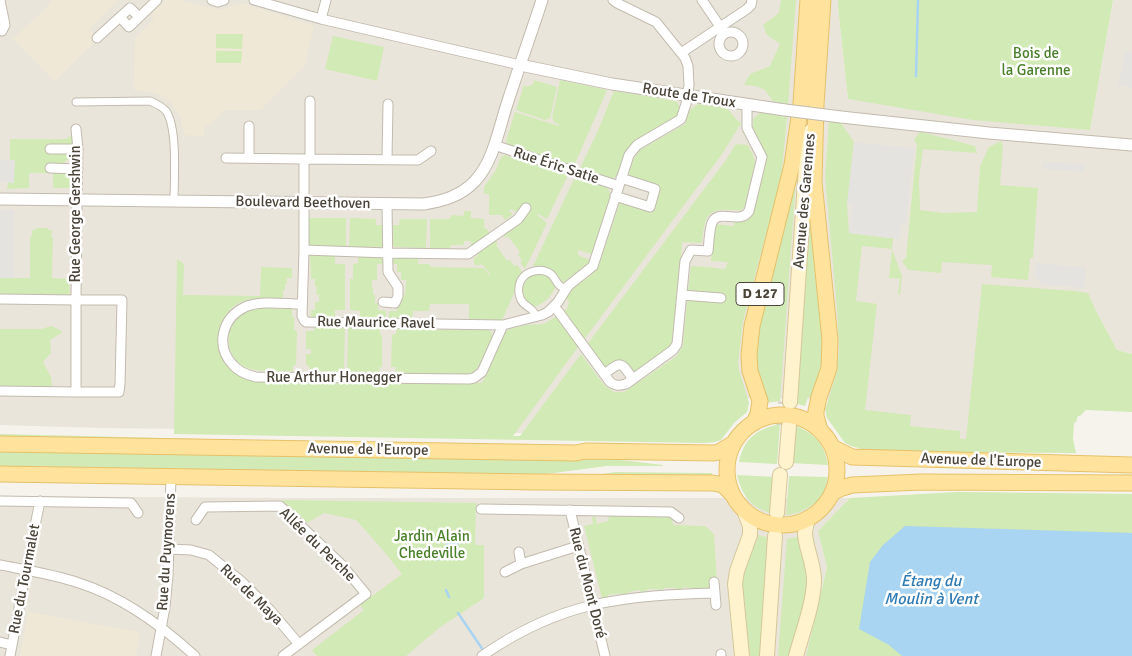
<!DOCTYPE html>
<meta charset="utf-8">
<style>
body{margin:0}
canvas{display:block;background:#f6f3ec}
</style>
<canvas width="1132" height="656"></canvas>
<script>
const c = document.querySelector('canvas').getContext('2d');
c.lineJoin = 'round';
function fill(path, color) {
  c.fillStyle = color;
  c.fill(path, 'evenodd');
}
function strokePath(path, color, width, dash) {
  c.strokeStyle = color;
  c.lineWidth = width;
  c.lineCap = dash ? 'butt' : 'round';
  c.setLineDash(dash || []);
  c.stroke(path);
}
function label(font, color, halo, rows, align = 'center') {
  c.font = font + ' Signika,sans-serif';
  c.lineWidth = 5;
  c.setLineDash([]);
  c.textBaseline = 'middle';
  c.strokeStyle = halo;
  c.fillStyle = color;
  for (const [text, x, y, turn = 0] of rows) {
    c.save();
    c.translate(x, y);
    c.rotate((+turn || 0) * Math.PI / 180);
    c.textAlign = isNaN(turn) ? turn : align;
    if (halo) c.strokeText(text, 0, 0);
    c.fillText(text, 0, 0);
    c.restore();
  }
}
fill(new Path2D(`
 M0 0H838V7L848 99 1090 130 1113 0H1132V354L1117 350 1095 309 1059 447 881 441 840 400 734 398 699 435 101 428 0 425Z
 M0 496 288 498H850L818 531 827 566 806 656H0Z`), '#eae5da');
fill(new Path2D(`
 M51 0H119L89 29 98 39 55 82 13 39 49 5Z
 M165 0H178L218 10 241 3 314 26 304 67 261 110H225L209 125 204 126V137L184 135 181 119 176 110 171 103 162 96 151 92 134 90 135 38 154 19 151 14Z
 M28 612 140 632 136 656H20Z`), '#efe8d6');
fill(new Path2D(`
 M781 0H796L788 105 773 101 765 90 756 86 744 85 750 74 770 66 780 44 767 35 763 25 779 13Z
 M838 0H1113L1090 130 973 120 848 99 838 7Z
 M216 34H243L242 49 216 48Z
 M333 36 384 47 377 81 325 69Z
 M216 51H242L241 63H216Z
 M534 80 557 87 550 118 545 120 516 110 524 85 527 87 533 84Z
 M560 80 607 90 574 166 508 146 506 141 515 112 559 126V124L555 123 552 118Z
 M614 91 676 101 680 107 681 110 675 118 633 143C627 151 622 171 617 176 614 178 613 178 609 178L580 168 597 133Z
 M698 104 727 108 736 119 741 123 722 154 583 341 562 311 567 309 569 301 566 298 570 291 591 275 599 265 620 202 642 210 643 209 652 211 660 187 628 177 633 160 640 150 685 124 690 110Z
 M761 112 787 117 782 170 776 196 743 321 738 362 739 370 749 403 747 412 734 423 721 440 715 442 704 443 174 434 177 259 184 264 183 295 260 296 261 267 292 268V278H287V284H285V290H283V299C268 299 255 296 241 302 217 313 210 349 229 368 237 376 247 378 257 381L429 384 482 383 505 332 510 329 527 325 544 324 557 316 578 347 513 436H520L581 354 604 385 614 392H624L677 356 683 345 687 302 691 300 690 293 688 291 691 266 708 267 725 269 728 262 711 261 713 228 715 224 733 226 736 221 748 212 767 157 753 127V119Z
 M829 121 841 123 854 142 847 205 849 233 889 238 894 232 892 249 902 276 900 295 898 294 900 279 889 278 892 249 862 246 856 301 877 304 865 410 911 415 910 426 960 431V439H966L982 284 1074 291 1088 293 1095 309 1117 350 1132 354V412L1086 410 1080 416H1078L1076 422 1074 423 1073 439 1076 453 907 452 866 450 851 446 845 443 840 436 827 418 825 409 829 398 837 370 839 350 837 309 825 176Z
 M920 132 949 139 975 146 977 153 923 149 919 180 920 210 943 213 977 212 980 166 989 147 1001 141 1003 147 1000 185 1038 188 1033 258H1030L1028 280 991 277 992 265 942 262 941 273 908 270 902 261 906 258 917 145 914 140Z
 M72 134 81 143 60 152 73 155 61 165 73 173 75 188H53V173H29V188L7 189 8 182 14 183V160H10V139H67Z
 M736 144 748 145 753 155 755 162 745 206 741 210C734 211 727 209 720 210 703 212 704 229 702 242L700 243 682 242 681 257 682 258 673 344 670 348 636 372C629 372 627 366 623 361L619 360 604 368 586 346 726 160Z
 M505 155 568 175 547 219 538 214 537 215 547 223 525 269 520 262 522 261 518 254 520 252 508 236 506 238 502 232 520 219 523 221 530 210 523 206 518 213 511 209 509 211 513 214 505 220 502 215H489V194H484V187L496 170 501 157Z
 M797 165 780 401 766 403 754 363 759 321Z
 M809 167 828 337 815 398 808 397 805 406 794 403Z
 M575 177 606 187 608 189 611 195 592 254 578 250V255L590 260 589 263 562 283C557 271 546 265 533 266Z
 M464 211H471V218L484 219V228H486L490 234 482 240 477 241V243L471 248V241H464V245H451L450 248H430V219H450L451 215 464 216Z
 M307 218H346V247H313L307 243Z
 M350 218 376 219V225H383V246L380 247H349Z
 M400 219H427L426 248 396 247 393 245V225H399Z
 M36 228H48V230H52L51 237H53L52 278 69 279 70 296 0 297V278H30V237L32 236V230H35Z
 M494 238 498 244 496 245 507 261 510 260 514 266 517 265 523 273 517 281 515 291 502 320H469V304H430L429 311H413L412 319H389V311H397V303H402V296L405 295 406 280H401V272H397V264H393V256H418V264H430V267L484 268 489 275 490 274 482 264 480 265H474V257H477L478 250Z
 M310 255 335 256V264H345V310H335V318H311V310H315V302H319V295L316 294 317 287H315V279H311Z
 M358 256H383V264H377V280H372V287H373V295H375V303H378V310L386 311V319L360 318V311L350 310V279H353V264L358 263Z
 M539 273C550 274 551 277 556 286 551 297 545 303 534 307L524 301C520 288 525 276 539 273Z
 M260 308 292 309V317H294V330L297 331 296 365H293V371C278 371 255 373 243 366 224 354 224 327 241 314 247 310 253 309 260 308Z
 M52 326 63 332 50 340 51 353 43 362 51 377 52 388 0 387V329H41Z
 M315 327H345L344 372 309 371V366L306 365V354H311V349H306V331H314Z
 M348 328H380V334L382 335V367H380L379 373 347 372Z
 M397 328 429 329 430 330H488L492 333V337L478 367 474 372 465 375 395 373 396 367H391L392 335 396 334Z
 M780 424 777 464 739 462C744 438 757 429 780 424Z
 M792 425C814 432 824 442 828 465L790 463Z
 M0 434 244 440 710 447 713 448 0 440Z
 M0 447 595 457 663 465V466H607L546 474H508L0 466Z
 M615 472 712 473V478L595 475Z
 M737 475 777 477 773 514C751 507 743 498 737 475Z
 M789 476 828 477C827 480 826 485 825 489 819 504 801 514 786 515Z
 M958 492 1132 494V656H806L827 567 818 531 850 498Z
 M281 500 476 503 475 545H484V598L439 628 406 656H317L312 650 364 610 360 605 402 574 382 549 356 520 324 513 307 523 300 515Z
 M595 516 597 524 608 521 609 516 672 517 673 525 705 526 714 534 717 581 711 582 709 590 683 587V589H676L675 588H664V589L658 590 657 589H647V591L640 592V590L628 592V594L621 595V593L608 595V597L602 598 584 526 593 524 592 517Z
 M758 535 771 538 764 656H747L740 588 743 569 753 542H757Z
 M801 536 810 586 792 656H778L787 539Z`), '#d2eab5');
fill(new Path2D(`
 M1126 50 1132 52V89L1118 85Z
 M854 142 914 148 906 225 901 224 900 239 849 233 853 206 847 205Z
 M0 160H15L14 183 0 182Z
 M1043 162 1085 164 1084 172 1043 169Z
 M0 210H14V278H0Z
 M1036 263 1086 267 1084 288 1040 284V279L1035 278Z`), '#e5e3e0');
fill(new Path2D(`
 M905 526 1132 533V656H902L889 645 859 629 870 562 883 545Z
 M450 537 460 541 454 556 436 561Z`), '#a9d4f2');
strokePath(new Path2D(`
 M916 76 918 0
 M446 590 449 597
 M458 613 483 650`), '#a9d4f2', 2.5);
strokePath(new Path2D(`
 M783 425 785 402
 M775 536 777 513`), '#d4d0c8', 14, [14, 7]);
const pedestrian = new Path2D(`
 M76 102 150 101C156 104 162 106 166 111 178 128 174 181 174 202
 M536 317C532 305 526 309 521 300 518 294 518 286 521 280 527 270 543 267 552 275 555 278 556 282 559 285 560 287 563 287 566 288`);
const minor = new Path2D(`
 M0 0 5 25 2 31
 M212 0 218 2 224 0
 M254 0 321 19 520 65
 M702 0 723 31
 M139 17 130 8 120 17 129 27 157 0
 M321 19 326 0
 M719 44a12 12 0 1 1 24 0a12 12 0 1 1-24 0Z
 M97 38 120 17
 M681 53 747 9 751 5 752 0
 M494 145 619 186
 M50 149H78
 M226 158 304 159V250L302 316 304 320 306 322 503 325 542 315 548 312 558 302 568 286 593 266 629 155 637 145 678 121 681 119 686 104 689 85 688 66 685 58 656 22 617 3 613 0
 M249 158V126
 M304 159 418 160 431 151
 M310 159V101
 M387 159 388 104
 M50 168 78 169
 M615 196 650 207 655 189 621 178
 M304 250 388 253 468 254 518 219 526 208
 M682 295 721 298
 M0 299 76 300V392L0 391
 M383 302 395 303 398 296V287L388 272 387 204
 M302 304C286 304 259 300 245 307 222 318 215 346 233 365 239 372 247 375 256 377L469 379 474 378 482 372 503 325
 M553 307 558 311 610 382C615 386 619 386 626 384L673 350 677 344 685 261 691 250 708 251C709 243 709 234 711 226 715 208 733 221 743 216 746 215 747 214 749 211L762 157 747 128V105
 M604 374C622 361 620 361 633 379
 M76 392H119L120 384 122 300H76L77 200 78 149 76 129
 M0 501 131 503 138 513
 M481 509 671 512 679 518
 M570 510 605 656
 M196 520 205 507 280 506 342 565 366 594 283 656
 M169 549 191 550 209 555 241 581 270 610 298 643
 M519 552 521 564
 M0 565C26 570 53 574 79 583 123 597 161 625 195 656
 M505 572 521 564 578 546
 M714 582 716 605
 M0 642 12 645
 M721 654V656
 M10 656 24 581 40 501
 M156 656 165 607 168 576 171 477
 M482 656C515 633 554 614 593 605 633 596 674 594 715 593`);
const tertiary = new Path2D(`
 M520 65 612 84 785 110
 M841 117 989 133 1132 145
 M0 199 424 204C443 201 461 196 475 181 494 161 499 127 508 101 519 67 531 34 542 0`);
const secondary = new Path2D(`
 M790 402 807 152 811 131
 M786 462 789 426
 M777 513 780 475
 M742 656 735 584 737 571 750 535V526L744 510
 M767 656 775 536
 M796 656C802 634 814 602 814 580 814 564 806 549 805 534 805 528 807 523 808 518`);
const primary = new Path2D(`
 M727 470a55 55 0 1 1 110 0a55 55 0 1 1-110 0Z
 M754 423 758 414 760 401 750 371 749 355 752 326 792 165 801 103 808 0
 M820 430 816 416V411L819 397 829 368 830 340 814 182 816 104 823 0
 M0 444 576 453 586 451 714 453 719 452 734 443
 M832 447 852 457 1132 465
 M0 474 536 482 713 483 723 485 732 494
 M832 493 842 488 852 485 921 482 1132 483`);
strokePath(pedestrian, '#c2bbae', 9);
strokePath(minor, '#c2bbae', 11);
strokePath(tertiary, '#c2bbae', 13);
strokePath(secondary, '#d6c79b', 16);
strokePath(primary, '#e6c16a', 17);
strokePath(pedestrian, '#fff', 7);
strokePath(minor, '#fff', 9);
strokePath(tertiary, '#fff', 11);
strokePath(secondary, '#fff3cd', 14);
strokePath(primary, '#ffe39c', 15);
const tertiaryBridge = new Path2D(`
 M785 110 841 117`);
strokePath(tertiaryBridge, '#c2bbae', 13, []);
strokePath(tertiaryBridge, '#fff', 11);
for (const [x, y, w] of [
 [760,294,48]
]) {
  const box = new Path2D();
  box.roundRect(x - w / 2, y - 11.5, w, 23, 4);
  c.fillStyle = '#fff';
  c.fill(box);
  strokePath(box, '#4b4439', 1);
}
label('bold 14px', '#4b4439', null, [
 ["D 127",760,294]
]);
label('15px', '#4a7f2a', '#fff', [
 ["Bois de",1036,54],
 ["la Garenne",1036,71],
 ["Jardin Alain",432,537],
 ["Chedeville",432,554]
]);
label('15px', '#4b4439', '#fff', [
 ["Route de Troux",689,96,9],
 ["Rue Éric Satie",556,166,18],
 ["Avenue des Garennes",805,201,-85],
 ["Boulevard Beethoven",303,203,1],
 ["Rue George Gershwin",76,214,-90],
 ["Rue Maurice Ravel",376,323,1],
 ["Rue Arthur Honegger",334,378],
 ["Avenue de l'Europe",368,450,1],
 ["Avenue de l'Europe",981,461,2],
 ["Allée du Perche",317,545,44],
 ["Rue du Puymorens",167,552,-86],
 ["Rue du Tourmalet",25,579,-79],
 ["Rue du Mont Doré",587,583,76],
 ["Rue de Maya",251,595,44]
]);
label('italic 16px', '#2e7ab2', '#fff', [
 ["Étang du",931,582],
 ["Moulin à Vent",931,600]
]);
</script>
